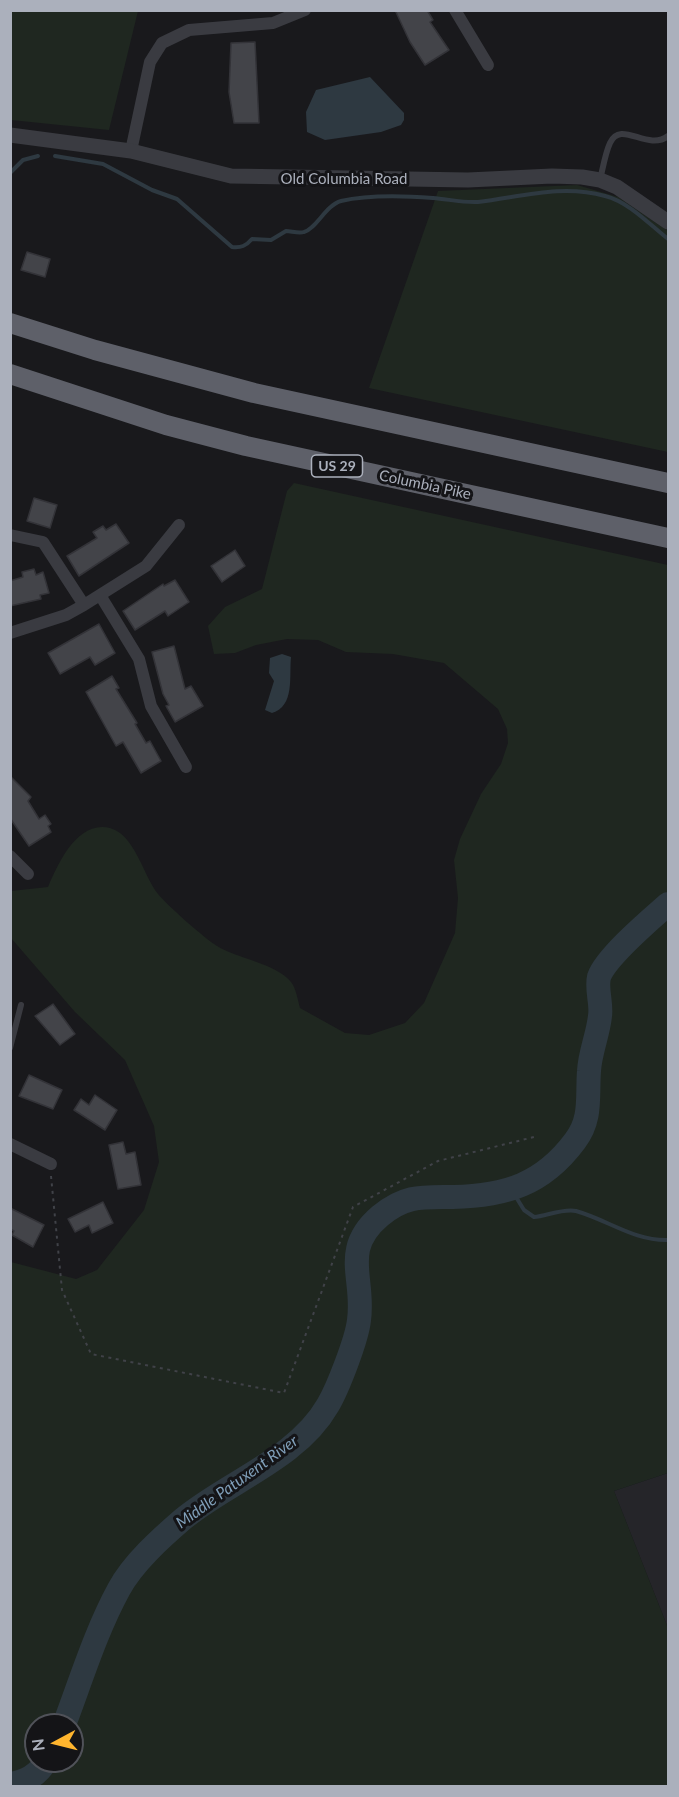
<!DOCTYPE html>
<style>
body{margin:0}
#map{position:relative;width:679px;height:1797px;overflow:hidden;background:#19191c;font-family:Lato,sans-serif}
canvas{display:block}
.frame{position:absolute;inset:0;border:12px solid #abb0bc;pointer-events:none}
.north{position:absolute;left:24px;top:1713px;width:60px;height:60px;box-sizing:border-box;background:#141417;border:2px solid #505259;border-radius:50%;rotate:263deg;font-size:16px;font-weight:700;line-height:24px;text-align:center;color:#abb0bc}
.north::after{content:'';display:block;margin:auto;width:21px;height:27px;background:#ffb52e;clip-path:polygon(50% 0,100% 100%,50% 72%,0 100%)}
</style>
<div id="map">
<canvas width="679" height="1797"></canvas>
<div class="frame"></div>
<div class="north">N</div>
</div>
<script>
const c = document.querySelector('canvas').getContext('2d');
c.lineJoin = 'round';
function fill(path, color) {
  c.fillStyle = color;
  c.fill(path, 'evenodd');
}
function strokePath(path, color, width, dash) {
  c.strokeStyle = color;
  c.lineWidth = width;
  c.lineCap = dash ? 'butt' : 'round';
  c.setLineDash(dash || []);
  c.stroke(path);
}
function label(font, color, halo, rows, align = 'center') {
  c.font = font + ' Lato,sans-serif';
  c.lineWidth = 6;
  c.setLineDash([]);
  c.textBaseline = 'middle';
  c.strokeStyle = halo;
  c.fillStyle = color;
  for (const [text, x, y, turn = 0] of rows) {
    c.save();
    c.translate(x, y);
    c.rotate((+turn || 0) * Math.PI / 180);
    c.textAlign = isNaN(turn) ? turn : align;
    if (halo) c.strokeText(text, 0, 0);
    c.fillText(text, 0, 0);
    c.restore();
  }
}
fill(new Path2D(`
 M668 1473V1628L614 1491Z`), '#252529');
fill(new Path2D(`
 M10 11H138L109 130 11 120Z
 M577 185 618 197 668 231V452L369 388 438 191Z
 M294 483 668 565V1473L614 1491 668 1628V1786H11V1262L76 1279 97 1270 144 1210 159 1162 154 1126 125 1060 75 1012 11 938V891L48 887C58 864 77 820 110 828 135 835 143 875 158 894 168 906 203 937 217 946 236 958 277 964 291 982 296 988 298 1001 300 1008L345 1033 369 1035 405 1023 424 1003 455 933 458 898 454 860 460 839 481 794 501 764 508 743 507 729 498 709 444 663 393 654 346 652 318 640 287 639 256 645 235 653 214 654 208 626 225 607 262 589 287 491ZM36 1725H72V1761H36Z`), '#1f2720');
fill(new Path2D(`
 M370 77 404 113V120L401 125 381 132 325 140 307 132 306 112 316 90Z
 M282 654 291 657C289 677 295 706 272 713L265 710 274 681 269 673 270 658Z`), '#2e3941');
strokePath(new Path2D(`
 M55 156 103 164 152 190 177 199 232 247C241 248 246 246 252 239L271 240 286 231C291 231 299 234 304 232 316 229 326 205 341 201 367 195 407 196 433 198 447 199 464 203 478 202 521 197 561 184 605 196 629 202 649 224 668 239
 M10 173 23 160 38 156
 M511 1189 524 1210 534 1217C546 1216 564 1208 576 1211 608 1220 634 1241 668 1240`), '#2e3941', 4);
strokePath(new Path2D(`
 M64 1725C81 1680 96 1631 119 1589 133 1563 161 1538 183 1519 229 1481 297 1459 328 1405 338 1388 357 1339 359 1320 365 1278 340 1250 380 1216 405 1195 422 1197 453 1197 506 1196 543 1184 575 1141 592 1119 587 1097 589 1071 590 1052 598 1035 600 1016 602 1004 596 989 599 977 606 957 651 919 668 904
 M10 1784C26 1782 38 1775 46 1761`), '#2e3941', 24);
const building = new Path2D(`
 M395 10H427L433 20 430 22 449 50 425 65 410 42Z
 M255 42 259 123H234L229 92 231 43Z
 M27 252 50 259 45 277 21 270Z
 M34 498 57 505 50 528 27 521Z
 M116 524 129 543 79 576 67 556 97 538 93 532 103 526 106 530Z
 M235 550 245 566 222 582 211 566Z
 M34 569 36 575 43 572 49 593 40 595 41 599 10 606V581L23 577 22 572Z
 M175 580 189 602 168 616 165 611 135 630 123 611 163 584 164 586Z
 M99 624 115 653 95 665 90 657 60 674 48 653Z
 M174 646 185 689 191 686 203 706 175 722 166 706 169 705 163 694 152 652Z
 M112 676 119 688 116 689 137 723 135 724 146 743 150 741 161 761 141 773 123 742 116 746 86 692Z
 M10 776 31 797 28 801 39 819 45 815 51 824 48 826 51 832 29 846 10 818Z
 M53 1004 75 1034 60 1045 35 1016Z
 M29 1075 62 1090 53 1109 19 1096Z
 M95 1095 117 1110 105 1130 74 1110 81 1099 89 1105Z
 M123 1142 126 1154 135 1152 141 1185 118 1189 109 1145Z
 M103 1202 113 1223 92 1233 89 1225 75 1232 68 1219Z
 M10 1208 44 1225 33 1247 12 1235 14 1231 10 1229Z`);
fill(building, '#434449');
strokePath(building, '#333338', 1.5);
strokePath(new Path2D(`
 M51 1176 62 1290 91 1354 284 1393 353 1207 438 1161 534 1137`), '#404248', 2, [3, 4.5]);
strokePath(new Path2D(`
 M600 180C603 168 605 154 610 143 621 119 647 152 668 136
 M10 1048 21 1005`), '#3a3b41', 6);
strokePath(new Path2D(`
 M455 10 488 65
 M131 151 150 62 162 43 189 30 273 23 305 10
 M10 535 43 542 84 605
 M100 595 139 659 151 706 186 767
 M10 633 66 615 84 605 146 566 179 525
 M10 856 28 874
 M10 1144 51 1164`), '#3a3b41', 12);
strokePath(new Path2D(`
 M10 135 131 151 231 176 468 180 552 176 582 177 600 180 617 187 668 222`), '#3a3b41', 15);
strokePath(new Path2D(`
 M10 323 95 350 254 393 668 483
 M10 374 166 425 246 446 668 538`), '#5e6069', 20);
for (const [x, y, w] of [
 [337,466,51]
]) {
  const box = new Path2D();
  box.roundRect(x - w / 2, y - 11, w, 22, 4.5);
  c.fillStyle = '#141417';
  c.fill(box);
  strokePath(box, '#abb0bc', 1.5);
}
label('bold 14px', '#abb0bc', null, [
 ["US 29",337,466]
]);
label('15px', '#abb0bc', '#141417', [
 ["Old Columbia Road",344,179],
 ["Columbia Pike",425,485,12]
]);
label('italic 16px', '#809fb9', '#141417', [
 ["Middle Patuxent River",237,1482,-36]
]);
</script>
